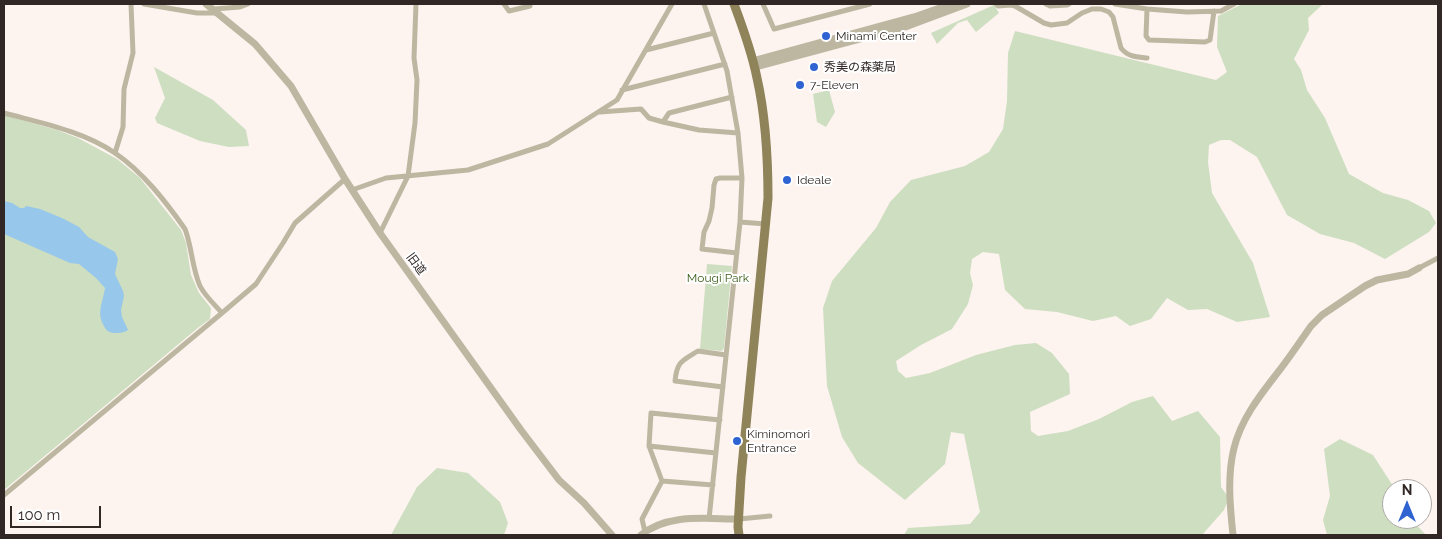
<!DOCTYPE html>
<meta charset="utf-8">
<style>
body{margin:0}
#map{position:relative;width:1442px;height:539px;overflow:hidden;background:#fdf3ef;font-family:Raleway,sans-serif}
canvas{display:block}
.frame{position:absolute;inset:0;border:5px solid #312825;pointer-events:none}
.north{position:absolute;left:1382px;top:479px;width:50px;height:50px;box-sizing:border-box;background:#fff;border:1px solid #ada9a8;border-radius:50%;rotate:0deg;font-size:14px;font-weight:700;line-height:20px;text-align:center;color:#312825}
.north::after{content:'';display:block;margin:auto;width:18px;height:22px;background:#3063d2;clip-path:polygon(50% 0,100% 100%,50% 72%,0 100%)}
.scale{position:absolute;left:10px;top:506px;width:91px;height:22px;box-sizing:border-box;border:2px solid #312825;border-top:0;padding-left:6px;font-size:15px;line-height:18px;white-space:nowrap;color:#312825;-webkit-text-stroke:4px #fff;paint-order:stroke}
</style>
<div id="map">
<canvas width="1442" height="539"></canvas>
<div class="frame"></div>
<div class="north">N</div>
<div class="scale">100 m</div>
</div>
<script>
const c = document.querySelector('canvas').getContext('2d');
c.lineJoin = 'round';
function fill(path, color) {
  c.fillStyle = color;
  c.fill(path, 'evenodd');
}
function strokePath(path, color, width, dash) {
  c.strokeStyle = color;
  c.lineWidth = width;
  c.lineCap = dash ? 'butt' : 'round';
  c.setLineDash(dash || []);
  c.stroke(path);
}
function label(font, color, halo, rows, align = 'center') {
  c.font = font + ' Raleway,"Noto Sans JP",sans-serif';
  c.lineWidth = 4;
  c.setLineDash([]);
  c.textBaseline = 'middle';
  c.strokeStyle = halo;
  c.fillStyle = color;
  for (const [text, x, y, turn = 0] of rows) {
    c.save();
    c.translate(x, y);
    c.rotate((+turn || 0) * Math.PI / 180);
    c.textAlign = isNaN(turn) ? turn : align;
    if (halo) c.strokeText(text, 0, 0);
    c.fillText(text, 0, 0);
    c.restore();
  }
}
fill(new Path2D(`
 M1242 4H1323L1308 18 1309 30 1294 59 1301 70 1307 90 1325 118 1349 174 1383 193 1408 200 1429 211 1436 223 1429 232 1385 259 1354 243 1320 234 1287 215 1257 157 1230 140H1221L1209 145 1208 162 1212 193 1253 263 1270 317 1237 322 1207 309 1188 310 1167 298 1151 319 1130 326 1116 316 1093 321 1057 312 1025 309 1005 290 999 254 983 252 972 259 970 273 973 285 968 304 952 329 921 345 896 361 898 371 906 378 930 373 976 355 1015 345 1036 343 1052 353 1069 374 1070 394 1030 412 1031 431 1038 436 1068 431 1099 419 1132 402 1153 396 1172 421 1198 411 1220 437 1221 487 1229 498 1224 510 1202 535H904L908 528 970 524 980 512 964 434 951 432 945 464 905 500 858 463 842 437 827 386 823 308 832 281 876 228 890 202 911 180 965 166 989 152 1003 129 1007 101 1008 53 1015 31 1216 80 1227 72 1217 47 1218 16Z
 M994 5 999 13 976 32 967 20 958 23 937 44 931 33Z
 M154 67 213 100 246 130 249 146 229 147 200 141 157 123 155 118 165 98Z
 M829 90 835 112 826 127 817 122 813 94Z
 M4 115 57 130 78 138 117 159 140 178 181 230 186 243 191 275 199 293 211 308 210 319 199 327 4 490Z
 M707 264 732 266 724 348 722 351 700 349Z
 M1340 439 1373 455 1395 489H1392V519H1411L1426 535H1327L1323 520 1330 496 1324 449Z
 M437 468 468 473 500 502 508 523 504 535H391L417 487Z`), '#cedec1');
fill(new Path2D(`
 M4 201 12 203 20 208H24L26 206 40 209 62 218 79 227 88 237 115 252 118 259 115 274 123 291 124 296 121 310 122 317 128 330C124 333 118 333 113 333 108 332 106 330 104 326 96 313 103 302 105 288L96 278 79 264 70 263 4 234Z`), '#97c7ea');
strokePath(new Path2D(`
 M144 4 197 13H218
 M504 4 509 11 530 6V4
 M704 4 727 71 738 133 742 178 740 222 709 519
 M763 4 774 29 870 4
 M996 4 998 6 1011 5 1015 6 1044 23 1051 25 1067 23 1082 13 1092 9H1101L1109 12 1113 17 1121 48C1128 57 1137 57 1147 58
 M1046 4 1050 6 1067 5 1069 4
 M1115 4 1147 9 1187 12 1221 11 1234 4
 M214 9 240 7 248 4
 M1147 9 1146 36 1149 40 1205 42 1210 40 1214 11
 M646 50 714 33
 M622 90 725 64
 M600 112 641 109 649 118 663 122 699 130 738 133
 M4 113C41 123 83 131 115 153 143 172 166 202 185 229 192 247 192 268 200 286 205 296 215 305 222 313
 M663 122 669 113 732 97
 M115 153 123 127 124 89 133 53 131 4
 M352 190 386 178 468 170 548 144 617 100 672 4
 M740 222 766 224
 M380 233 408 176 415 123 417 80 414 58 416 4
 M737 253 702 249 704 232 709 221 712 208 714 185 716 179 720 178H742
 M1419 268 1438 258
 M723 387 675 381C677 361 682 361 698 351L726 355
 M649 446 716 453
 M662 481 713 485
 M4 495 222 313 256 284 283 243 295 223 345 179
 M739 519 770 516
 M645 532 642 519 662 481 649 446 651 413 720 420`), '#bdb7a1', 5);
strokePath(new Path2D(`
 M206 4 255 44 291 86 345 179 380 233 521 430 559 480 584 503 612 535
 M753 61 914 17 951 4
 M755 67 908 26 967 4
 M641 535C668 513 705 519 739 519
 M1233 535C1230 507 1227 476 1234 448 1241 420 1258 398 1275 376 1288 360 1299 343 1311 326L1322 315 1365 286 1377 280 1408 274 1419 268`), '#bdb7a1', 7);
strokePath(new Path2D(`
 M734 4C743 28 752 53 757 78 766 118 768 157 768 198L741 477 738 527 739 535`), '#8e8359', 9);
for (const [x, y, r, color] of [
 [826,36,5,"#3063d2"],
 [814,67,5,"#3063d2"],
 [800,85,5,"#3063d2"],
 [787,180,5,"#3063d2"],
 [737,441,5,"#3063d2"]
]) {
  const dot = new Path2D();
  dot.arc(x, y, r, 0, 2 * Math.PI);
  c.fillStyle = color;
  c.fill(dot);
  strokePath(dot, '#fff', 2);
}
label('12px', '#312825', '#fff', [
 ["Minami Center",836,36],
 ["秀美の森薬局",824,67],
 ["7-Eleven",810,85],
 ["Ideale",797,180],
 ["Kiminomori",747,434],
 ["Entrance",747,448]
], 'left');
label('12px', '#312825', '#fff', [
 ["旧道",416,264,54]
]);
label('12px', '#3c5d1a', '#fff', [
 ["Mougi Park",718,278]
]);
</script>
